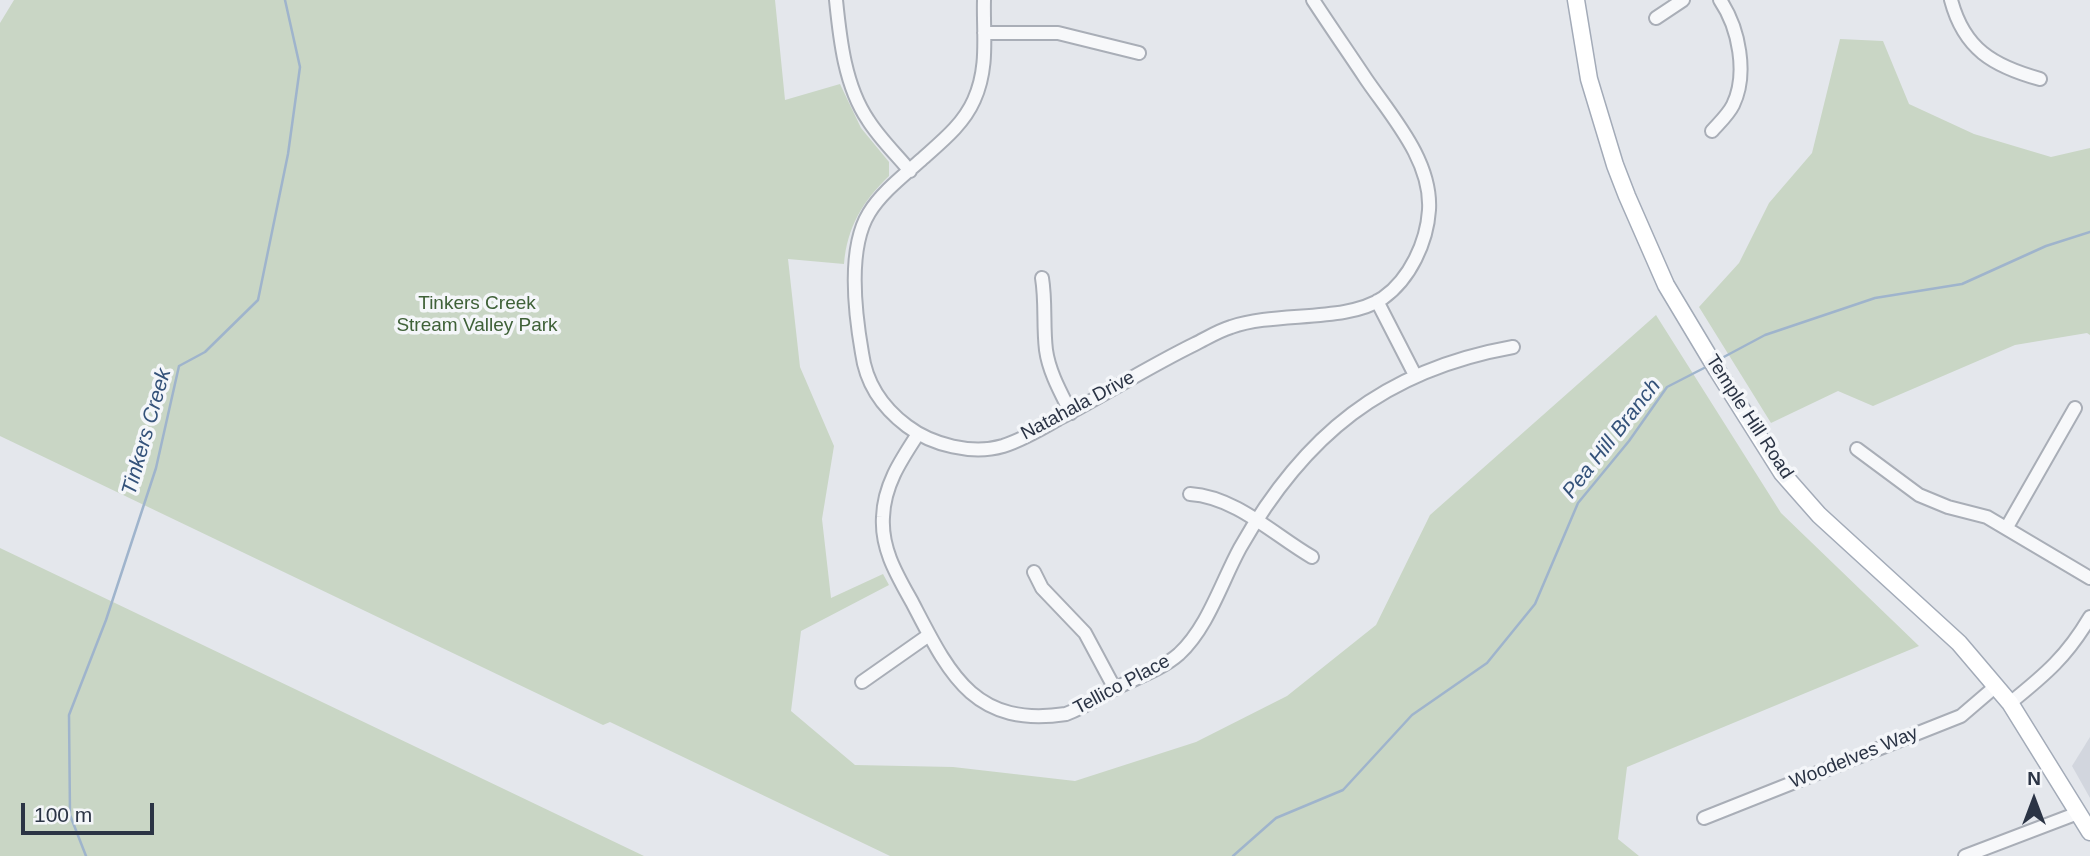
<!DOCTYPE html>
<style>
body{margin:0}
#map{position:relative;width:2090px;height:856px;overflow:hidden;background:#e4e7ec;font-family:Helvetica,sans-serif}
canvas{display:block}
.north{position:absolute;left:1999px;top:765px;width:70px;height:70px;-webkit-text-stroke:5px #f4f6f9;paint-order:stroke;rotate:0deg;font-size:19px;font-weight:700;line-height:28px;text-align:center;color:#2b3445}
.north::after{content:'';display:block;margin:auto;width:24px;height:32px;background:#2b3445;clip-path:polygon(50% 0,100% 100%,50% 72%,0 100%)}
.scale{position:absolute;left:21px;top:803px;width:133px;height:32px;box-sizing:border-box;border:4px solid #2b3445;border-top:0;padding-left:9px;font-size:21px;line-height:24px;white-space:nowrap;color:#2b3445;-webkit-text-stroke:5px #f4f6f9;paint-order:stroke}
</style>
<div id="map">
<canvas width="2090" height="856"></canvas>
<div class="north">N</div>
<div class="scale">100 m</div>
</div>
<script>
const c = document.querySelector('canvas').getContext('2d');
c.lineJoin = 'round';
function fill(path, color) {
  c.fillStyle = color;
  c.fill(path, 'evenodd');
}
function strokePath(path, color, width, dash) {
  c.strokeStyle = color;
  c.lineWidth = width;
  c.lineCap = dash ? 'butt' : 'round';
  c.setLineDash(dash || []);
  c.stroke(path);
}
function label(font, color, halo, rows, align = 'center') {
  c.font = font + ' Helvetica,sans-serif';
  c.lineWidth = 7;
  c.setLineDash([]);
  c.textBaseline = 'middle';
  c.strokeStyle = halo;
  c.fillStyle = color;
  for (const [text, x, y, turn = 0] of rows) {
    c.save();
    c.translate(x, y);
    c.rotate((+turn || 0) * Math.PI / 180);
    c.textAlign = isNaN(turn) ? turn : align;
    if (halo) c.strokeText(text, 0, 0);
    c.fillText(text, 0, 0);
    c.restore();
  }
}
fill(new Path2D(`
 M2090 737V798L2072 766Z`), '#d2d6de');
fill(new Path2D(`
 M14 0H775L785 100 840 84 861 128 889 162V176C863 201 847 227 844 264L788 259 800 367 834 446 822 519 831 598 883 574 889 585 801 631 791 711 855 765 953 767 1075 781 1196 742 1287 696 1376 625 1430 515 1656 315 1781 513 1919 646 1627 767 1618 839 1639 856H890L610 722 603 725 0 436V23Z
 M1840 39 1883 41 1909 104 1974 134 2051 157 2090 148V335L2087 333 2015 345 1873 406 1838 391 1771 423 1699 307 1739 263 1769 203 1812 153Z
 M0 548 644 856H0Z`), '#c9d6c5');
strokePath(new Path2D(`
 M1720 359 1765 335 1875 298 1962 284 2046 246 2090 232
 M86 856 70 815 69 715 106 620 156 468 179 366 205 352 258 300 288 154 300 67 285 0
 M1233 856 1276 818 1343 790 1412 715 1487 663 1535 604 1578 503 1629 441 1667 387 1706 367`), '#9fb4cc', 2.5);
const minor = new Path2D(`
 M836 0C840 40 845 86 868 120 880 139 896 154 910 171
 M984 0C983 34 989 67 974 100 963 125 941 142 921 160 903 176 881 193 869 213 847 249 855 313 862 353 866 383 883 408 907 426 932 445 972 455 1003 446 1022 440 1041 429 1058 419 1104 395 1148 367 1195 344 1207 338 1218 331 1231 327 1276 311 1346 323 1383 298 1410 279 1427 242 1429 210 1432 161 1392 117 1366 79 1348 52 1330 26 1313 0
 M1951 0C1964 49 1993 66 2040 79
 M1656 18 1683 0
 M984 33H1058L1139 53
 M1712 131C1719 123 1728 115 1733 105 1748 74 1739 28 1720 0
 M1042 278C1046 302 1043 326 1046 350 1049 372 1061 393 1071 413
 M1377 301 1415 375
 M918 434C901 460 884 485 883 517 881 549 897 575 912 602 949 673 973 728 1066 714 1085 707 1101 696 1118 687 1138 677 1162 669 1179 654 1208 627 1221 583 1240 548 1304 435 1384 370 1513 347
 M1857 449 1919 495 1948 507 1987 517 2090 578
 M1190 494C1236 497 1274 535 1312 557
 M2007 527 2075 408
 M1034 572 1042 588 1085 633 1115 689
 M862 682 929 635
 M2010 703C2046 674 2067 656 2090 617
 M1704 818 1961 716 1996 686
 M1965 856 2078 813`);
const major = new Path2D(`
 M1576 0 1589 79 1615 165 1627 196 1666 285 1717 370 1782 473 1819 515 1959 643 2010 703 2090 832`);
strokePath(minor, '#a9aeb7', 16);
strokePath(major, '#a3abb8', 19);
strokePath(minor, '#f7f8fa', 12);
strokePath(major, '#fff', 16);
label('19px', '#3f6138', '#f4f6f9', [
 ["Tinkers Creek",477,304],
 ["Stream Valley Park",477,326]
]);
label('19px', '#2b3445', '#f4f6f9', [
 ["Natahala Drive",1078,406,-28],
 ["Temple Hill Road",1749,417,57],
 ["Tellico Place",1122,685,-28],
 ["Woodelves Way",1854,758,-22]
]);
label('italic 21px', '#34527a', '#f4f6f9', [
 ["Tinkers Creek",147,432,-74],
 ["Pea Hill Branch",1612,439,-52]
]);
</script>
